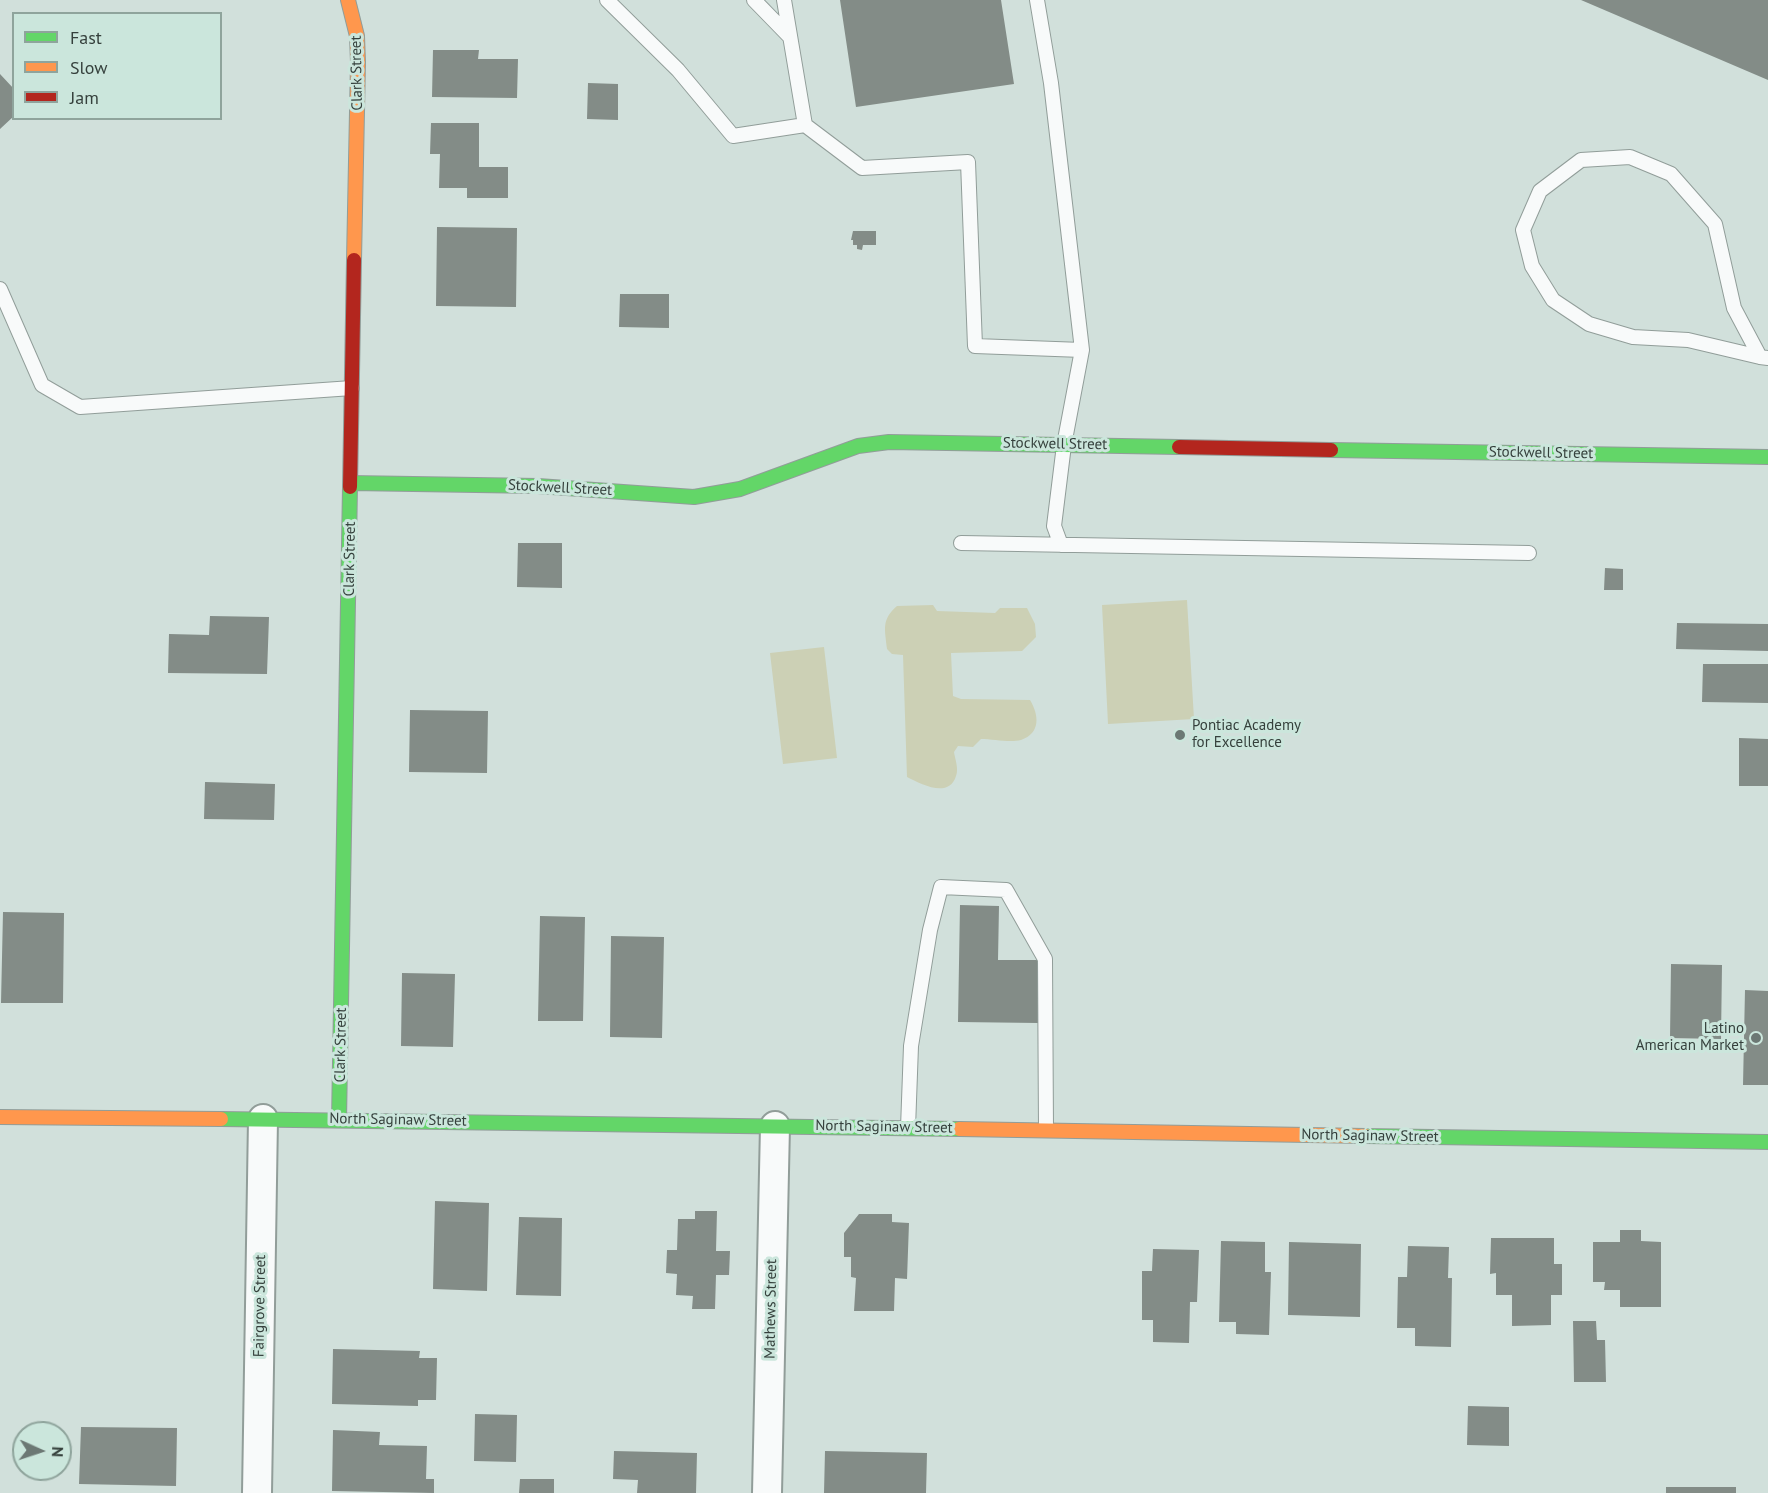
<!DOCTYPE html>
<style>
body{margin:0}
#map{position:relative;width:1768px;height:1493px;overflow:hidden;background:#d1e0db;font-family:"PT Sans",sans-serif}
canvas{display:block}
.legend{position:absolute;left:12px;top:12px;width:210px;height:108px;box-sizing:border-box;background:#cbe6dc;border:2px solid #8fa49c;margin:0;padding:8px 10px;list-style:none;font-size:18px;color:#35403c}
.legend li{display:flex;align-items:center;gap:12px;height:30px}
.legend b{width:30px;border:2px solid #8fa49c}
.north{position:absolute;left:12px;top:1421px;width:60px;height:60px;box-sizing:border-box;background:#cbe6dc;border:2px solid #8fa49c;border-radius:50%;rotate:93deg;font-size:16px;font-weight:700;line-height:24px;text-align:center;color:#35403c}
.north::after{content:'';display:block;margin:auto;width:21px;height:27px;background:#6c7874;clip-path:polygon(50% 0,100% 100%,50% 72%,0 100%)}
</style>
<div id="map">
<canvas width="1768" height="1493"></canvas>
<ul class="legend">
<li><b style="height:8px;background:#63d668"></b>Fast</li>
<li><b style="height:8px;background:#ff974d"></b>Slow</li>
<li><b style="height:8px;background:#b3261e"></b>Jam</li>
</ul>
<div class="north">N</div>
</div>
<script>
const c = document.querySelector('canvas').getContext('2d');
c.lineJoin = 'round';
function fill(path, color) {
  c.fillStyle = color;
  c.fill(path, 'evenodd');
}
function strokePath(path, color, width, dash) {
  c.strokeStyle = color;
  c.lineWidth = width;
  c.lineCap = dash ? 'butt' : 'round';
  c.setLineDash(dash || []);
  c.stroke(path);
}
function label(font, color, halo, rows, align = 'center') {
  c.font = font + ' "PT Sans",sans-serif';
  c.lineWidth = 6;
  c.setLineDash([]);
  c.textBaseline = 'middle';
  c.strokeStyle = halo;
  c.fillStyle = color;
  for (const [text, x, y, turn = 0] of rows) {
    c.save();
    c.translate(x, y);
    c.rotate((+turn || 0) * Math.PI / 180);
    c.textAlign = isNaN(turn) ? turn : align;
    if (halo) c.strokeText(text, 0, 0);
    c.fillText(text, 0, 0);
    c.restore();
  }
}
fill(new Path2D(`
 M1187 600 1194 719 1108 724 1102 605Z
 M933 605 937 611 995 613 1000 608H1027L1035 624 1036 637 1022 651 951 653 953 696 961 699 1030 700C1039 715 1041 733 1021 740 1010 743 993 739 981 739L973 747 958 746 954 752C955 759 959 769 956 776 949 799 921 784 907 777L903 655 892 654 887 649C885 629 881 620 897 606Z
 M824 647 837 758 783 764 770 653Z`), '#ccd0b5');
fill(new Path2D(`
 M840 0H1001L1014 84 856 107Z
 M1581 0H1768V80Z
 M433 50H479L478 59H518L517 98 432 97Z
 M0 74 14 89V116L0 129Z
 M588 83 618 84V120L587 119Z
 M431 123H479V167H508V198H467V188H439L440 154H430Z
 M437 227 517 228 516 307 436 306Z
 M853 231H876V245H863L862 250 857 249V245H853V240H851Z
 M620 294H669V328L619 327Z
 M518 543H562V588L517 587Z
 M1605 568 1623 569V590H1604Z
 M210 616 269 617 267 674 168 673 169 634 209 635Z
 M1677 623 1768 624V651L1676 649Z
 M1703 664H1768V703L1702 702Z
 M410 710 488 711 487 773 409 772Z
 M1739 738 1768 739V786H1739Z
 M205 782 275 784 274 820 204 819Z
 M960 905 999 906 998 960H1039L1038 1023 958 1022Z
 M3 912 64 913 63 1003H1Z
 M540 916 585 917 583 1021H538Z
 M611 936 664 937 662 1038 610 1037Z
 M1671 964 1722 965 1721 1039 1670 1038Z
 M402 973 455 974 453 1047 401 1046Z
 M1745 990 1768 991V1085H1743Z
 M435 1201 489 1203 487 1291 433 1289Z
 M695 1211H717L716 1251H730L729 1275H716L715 1309H692L693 1296 676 1295 677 1274 666 1273 667 1250H677L678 1219H695Z
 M859 1214H892V1222L909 1223 907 1279 895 1278 894 1311H854L856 1278 851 1277V1257H844V1233Z
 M519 1217 562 1218 561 1296 516 1295Z
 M1620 1230H1641V1241L1661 1242V1307H1620V1290H1604L1605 1282H1593V1242H1620Z
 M1491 1238H1554V1264H1562V1295H1551V1325L1512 1326V1295H1496V1273L1490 1274Z
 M1221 1241 1265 1242V1272H1271L1269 1335 1236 1334V1322H1219Z
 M1289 1242 1361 1244 1360 1317 1288 1315Z
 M1408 1246 1449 1247 1448 1278H1452L1451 1347 1415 1346V1328H1397L1398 1277H1407Z
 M1153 1249 1199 1250 1197 1302H1190L1189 1343 1153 1342V1320H1142V1271H1152Z
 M1573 1321H1596L1597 1340H1605L1606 1382H1574Z
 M333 1349 420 1351 419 1358H437L436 1400H418V1406L332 1404Z
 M1468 1406 1509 1407V1446L1467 1445Z
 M475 1414 517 1415 516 1462 474 1461Z
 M81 1427 177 1428 176 1486 79 1484Z
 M333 1430 380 1432 379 1445 427 1446 426 1479H434V1493L332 1491Z
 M614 1451 697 1453 696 1493H637L638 1480 613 1479Z
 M825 1451 927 1453 926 1493H824Z
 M520 1479H554V1493H519Z
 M1666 1487H1736V1493H1666Z`), '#838c87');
const lane = new Path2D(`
 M607 0 678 70 733 136 805 125
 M754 0 790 37
 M784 0 805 125 862 168 968 162 975 346 1082 350
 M1037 0 1051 83 1082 350 1064 445 1054 526 1061 545
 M0 289 42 385 80 407 352 388
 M1760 357 1734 308 1715 224 1671 174 1630 157 1581 160 1540 191 1523 230 1532 266 1553 300 1589 324 1633 337 1688 340 1760 357 1768 358
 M961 543 1529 553
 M908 1128 911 1046 930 930 941 887 1006 890 1045 959 1046 1130`);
const street = new Path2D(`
 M257 1493 263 1119
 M767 1493 775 1126`);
const fast = new Path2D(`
 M1331 450 1768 457
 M351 483 538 486 694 497 740 489 858 446 889 442 1179 447
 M221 1119 959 1129
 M339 1120 350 487
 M1366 1136 1768 1142`);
const slow = new Path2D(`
 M348 0 357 36 358 62 354 260
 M0 1117 221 1119
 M959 1129 1366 1136`);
const jam = new Path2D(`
 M1179 447 1331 450
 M350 487 354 260`);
strokePath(lane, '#919d99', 16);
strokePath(street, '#919d99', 32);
strokePath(fast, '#919d99', 16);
strokePath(slow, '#919d99', 16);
strokePath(jam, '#919d99', 16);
strokePath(lane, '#f8fafa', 14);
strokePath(street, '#f8fafa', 28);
strokePath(fast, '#63d668', 14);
strokePath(slow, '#ff974d', 14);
strokePath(jam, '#b3261e', 14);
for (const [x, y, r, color] of [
 [1180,735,6,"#6c7874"],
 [1756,1038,6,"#6c7874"]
]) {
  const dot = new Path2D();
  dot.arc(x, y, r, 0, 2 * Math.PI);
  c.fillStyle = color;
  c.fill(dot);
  strokePath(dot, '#cbe6dc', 2);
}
label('15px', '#35403c', '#cbe6dc', [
 ["Clark Street",357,73,-91],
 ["Stockwell Street",1055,444,1],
 ["Stockwell Street",1541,453,1],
 ["Stockwell Street",560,488,3],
 ["Clark Street",350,559,-89],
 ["Clark Street",341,1045,-89],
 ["North Saginaw Street",398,1120,1],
 ["North Saginaw Street",884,1127,1],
 ["North Saginaw Street",1370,1136,1],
 ["Fairgrove Street",260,1306,-89],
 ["Mathews Street",771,1309,-89]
]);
label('15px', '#35403c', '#cbe6dc', [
 ["Pontiac Academy",1192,726],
 ["for Excellence",1192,743],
 ["Latino",1744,1029,"right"],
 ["American Market",1744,1046,"right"]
], 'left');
</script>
